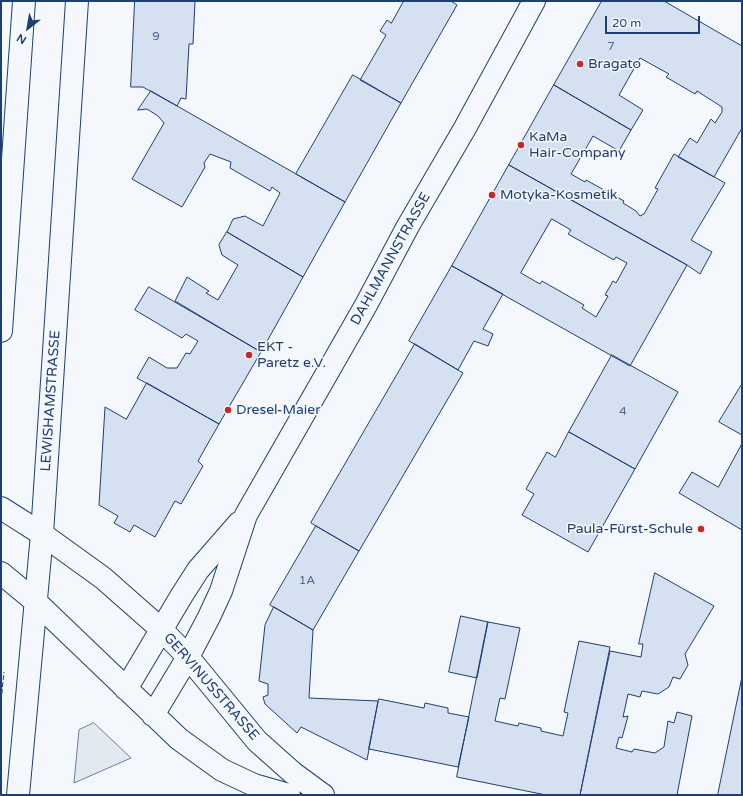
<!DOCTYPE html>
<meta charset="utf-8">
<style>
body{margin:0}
#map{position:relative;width:743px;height:796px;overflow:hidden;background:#f4f7fb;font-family:"Varela Round",sans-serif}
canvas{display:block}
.frame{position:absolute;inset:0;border:2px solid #1d3f73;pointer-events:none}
.north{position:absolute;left:8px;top:8px;width:40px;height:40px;-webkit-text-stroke:3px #f4f7fb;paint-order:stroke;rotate:211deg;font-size:11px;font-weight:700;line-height:16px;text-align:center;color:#1d3f73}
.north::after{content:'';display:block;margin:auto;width:14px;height:18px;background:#1d3f73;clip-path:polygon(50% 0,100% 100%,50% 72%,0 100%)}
.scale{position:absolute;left:605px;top:16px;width:95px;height:18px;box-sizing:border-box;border:2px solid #1d3f73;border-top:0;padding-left:5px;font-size:12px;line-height:14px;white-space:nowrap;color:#1d3f73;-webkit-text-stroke:3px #f4f7fb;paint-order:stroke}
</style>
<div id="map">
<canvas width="743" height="796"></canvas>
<div class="frame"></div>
<div class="north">N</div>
<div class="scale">20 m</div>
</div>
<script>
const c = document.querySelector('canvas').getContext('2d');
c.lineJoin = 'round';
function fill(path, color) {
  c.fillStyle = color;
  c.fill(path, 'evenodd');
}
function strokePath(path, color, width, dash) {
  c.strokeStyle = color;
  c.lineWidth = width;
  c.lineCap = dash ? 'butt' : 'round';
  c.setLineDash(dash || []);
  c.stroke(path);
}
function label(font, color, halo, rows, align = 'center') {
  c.font = font + ' "Varela Round",sans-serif';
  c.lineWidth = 3;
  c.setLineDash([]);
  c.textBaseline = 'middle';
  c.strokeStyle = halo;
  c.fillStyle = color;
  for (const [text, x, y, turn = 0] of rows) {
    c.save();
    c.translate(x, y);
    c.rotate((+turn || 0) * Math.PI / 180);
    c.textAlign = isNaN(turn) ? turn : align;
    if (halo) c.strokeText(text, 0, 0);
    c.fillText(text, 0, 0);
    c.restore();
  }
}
const green = new Path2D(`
 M94 723 131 758 74 783 79 730Z`);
fill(green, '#e3e9f0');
strokePath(green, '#687fa3', 1);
const building = new Path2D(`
 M135 1H195L193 44H189L186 99 181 98 177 106 143 87H131Z
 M404 1H451L457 5 401 103 360 80 386 35 380 31 387 20 391 23Z
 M602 1H664L742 46V128L714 177 678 157 690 138 697 143 711 119 715 123 722 112V107L697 91 695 94 666 77 669 74 640 58 619 95 643 110 631 130 554 85Z
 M353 75 401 103 345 202 296 174Z
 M554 85 631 130 619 151 593 136 571 174 585 182 586 180 624 201 623 203 636 211 640 216 644 214 658 189 655 188 674 154 725 183 691 240 712 252 700 274 687 265 509 165Z
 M151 91 345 202 303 277 227 232 233 219 245 216 263 226 280 193 272 187 270 191 230 168 231 162 210 154 204 163 205 167 182 207 132 179 164 123 158 116 147 109 138 110Z
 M509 165 687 265 630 366 452 266ZM552 219 571 230 568 234 614 260 616 257 627 263 616 283 613 281 605 295 608 296 596 317 582 308 584 305 542 281 540 284 521 273Z
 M227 232 303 277 261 352 175 301 187 277 209 291 206 293 218 300 238 265 222 255 219 245Z
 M452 266 503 294 483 329 493 334 488 346 474 341 458 370 409 341Z
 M149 287 261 352 219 424 137 378 149 357 167 368H177L186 353 190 354 198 341 186 334 182 338 135 310Z
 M415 344 463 373 359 551 311 523Z
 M612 355 678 392 635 469 569 432Z
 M147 383 219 424 198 461 203 466 181 504 175 501 155 537 134 525 130 532 114 523 118 516 99 505 105 407 126 419Z
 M742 384V435L719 422Z
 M569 432 635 469 588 552 522 515 534 494 526 489 547 452 555 457Z
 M742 444V530L679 493 692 472 718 487Z
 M316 526 359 551 313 630 270 605Z
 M655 573 714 606 685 654 688 665 680 679 673 677 669 687 658 694 642 691 640 697 628 694 623 717 628 716 622 738 619 737 616 748 632 752 634 749 655 753 664 747 668 721 674 723 677 712 692 716 677 795H580L610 651 641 657 643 644H639Z
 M274 607 313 630 309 698 378 701 367 760 301 727 297 733 265 704 263 697 268 695V684L259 681 265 625Z
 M461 616 488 622 477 678 449 672Z
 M488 622 520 628 505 699 500 698 495 721 518 726 519 723 541 728V731L563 736 568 713 564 712 579 641 610 647 580 795H546L457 777Z
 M742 677V795H718Z
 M379 699 424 708 425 703 448 708V713L469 717 458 767 369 749Z`);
fill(building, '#d5e0f0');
strokePath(building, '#1d3f73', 1);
const street = new Path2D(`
 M1 508 42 534 103 578 162 630 188 657 257 741 293 773 323 795
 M1 573 36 602 179 739 222 770 254 785 289 795
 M126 689 182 595 198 570 239 523
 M153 715 188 657 209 617 221 591 246 515 366 305 408 226 465 128 534 1`);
const secondary = new Path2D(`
 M1 331 24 1
 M18 795 42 534 77 1`);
strokePath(street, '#1d3f73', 24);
strokePath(secondary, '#1d3f73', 24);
strokePath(street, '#f4f7fb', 22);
strokePath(secondary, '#f4f7fb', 22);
strokePath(new Path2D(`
 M1 701 4 672`), '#1d3f73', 1, [5, 2]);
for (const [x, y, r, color] of [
 [580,64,4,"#c62828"],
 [521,145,4,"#c62828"],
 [492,195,4,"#c62828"],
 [249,355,4,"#c62828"],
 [228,410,4,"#c62828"],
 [701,529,4,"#c62828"]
]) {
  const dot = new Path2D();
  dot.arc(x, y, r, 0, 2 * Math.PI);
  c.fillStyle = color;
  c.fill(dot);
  strokePath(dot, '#f4f7fb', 1.5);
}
label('12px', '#4b6792', null, [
 ["9",156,37],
 ["7",611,47],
 ["4",623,412],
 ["1A",307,581]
]);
label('14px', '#1d3f73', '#f4f7fb', [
 ["Bragato",588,64],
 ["KaMa",529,137],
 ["Hair-Company",529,153],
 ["Motyka-Kosmetik",500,195],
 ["EKT -",257,347],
 ["Paretz e.V.",257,363],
 ["Dresel-Maier",236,410],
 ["Paula-Fürst-Schule",693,529,"right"]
], 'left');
label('14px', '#1d3f73', '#f4f7fb', [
 ["DAHLMANNSTRASSE",391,259,-61],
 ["LEWISHAMSTRASSE",51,401,-86],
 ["GERVINUSSTRASSE",211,687,49]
]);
</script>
